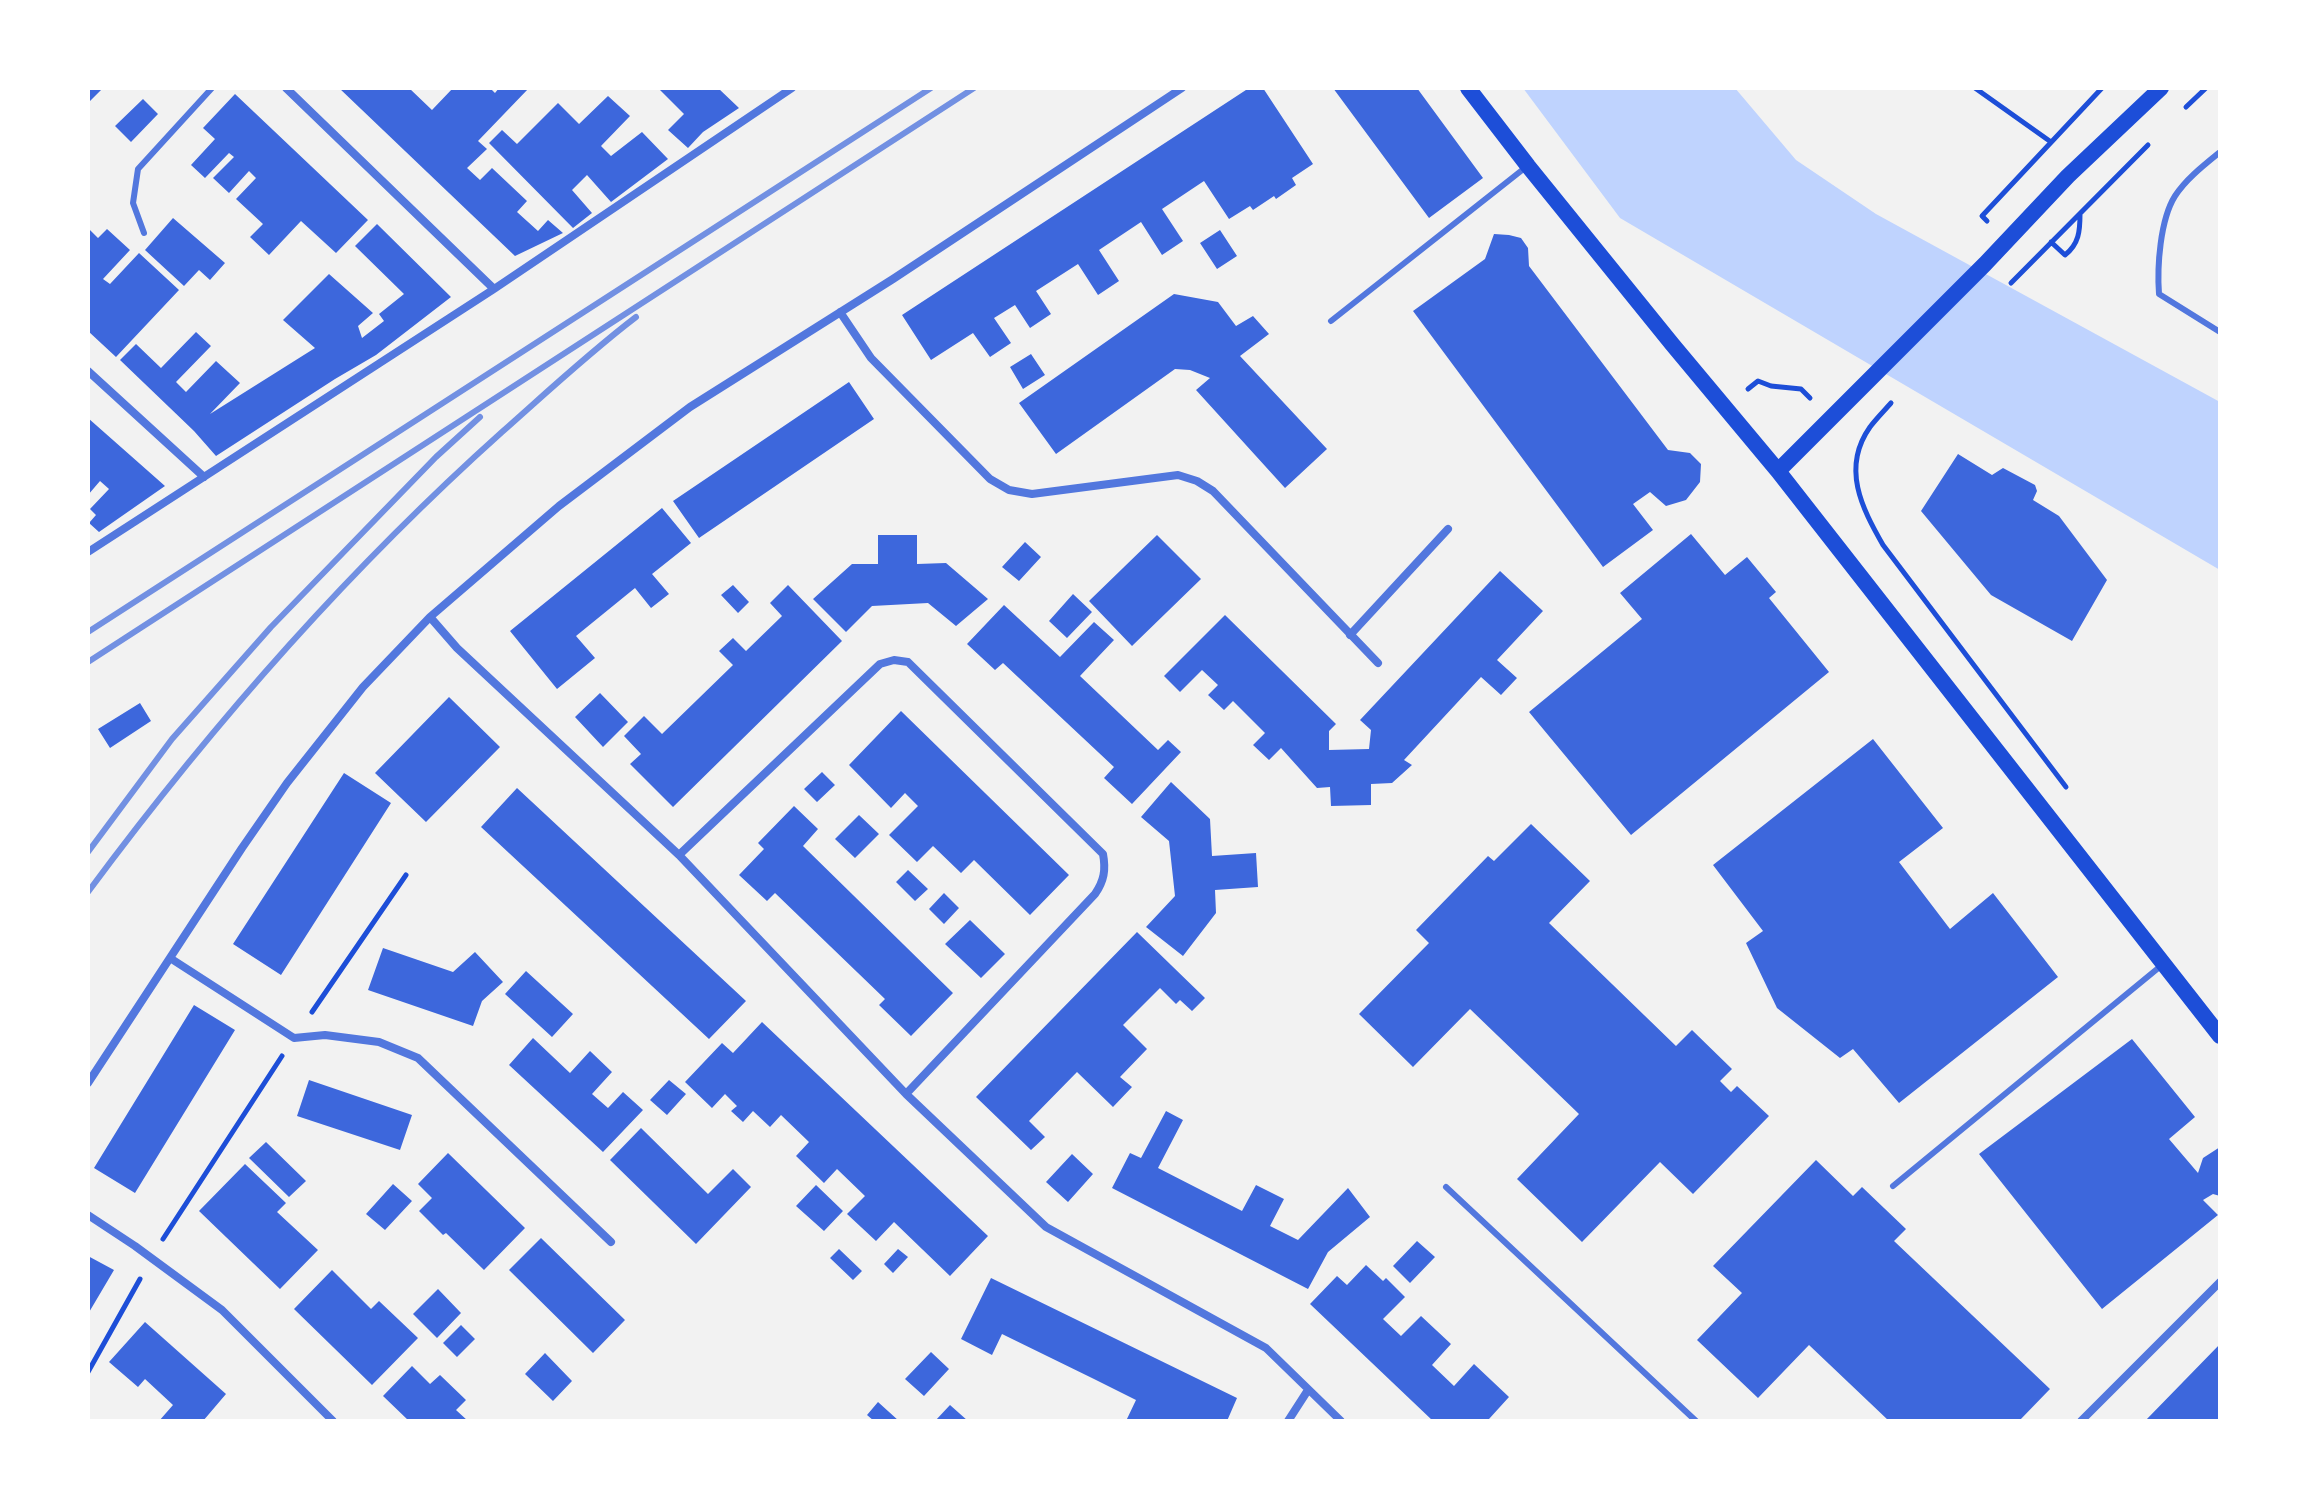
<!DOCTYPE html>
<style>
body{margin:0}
#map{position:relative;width:2308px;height:1509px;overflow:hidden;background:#f2f2f2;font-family:"DejaVu Sans",sans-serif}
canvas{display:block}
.frame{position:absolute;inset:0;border:90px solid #fff;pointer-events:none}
</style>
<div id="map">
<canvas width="2308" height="1509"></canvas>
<div class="frame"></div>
</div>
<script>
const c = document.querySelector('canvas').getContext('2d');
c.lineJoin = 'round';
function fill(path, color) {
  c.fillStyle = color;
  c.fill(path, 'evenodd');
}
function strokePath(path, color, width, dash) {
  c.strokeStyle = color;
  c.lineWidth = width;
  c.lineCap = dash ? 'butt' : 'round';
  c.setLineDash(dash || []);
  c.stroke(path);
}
fill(new Path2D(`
 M1523 88H1735L1796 160 1876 214 2220 402V570L1620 218Z`), '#bfd3fe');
fill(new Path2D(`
 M88 88H103L88 103Z
 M339 88H409L432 110 453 88H490L495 93 499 88H529L478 141 487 149 467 168 480 180 492 168 527 201 517 212 538 231 548 220 563 233 515 256Z
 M658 88H718L739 108 703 132 688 148 668 130 684 114Z
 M1249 88H1263L1313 164 1292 178 1296 185 1276 199 1274 196 1253 210 1250 206 1229 219 1204 181 1162 209 1183 241 1162 255 1141 222 1099 250 1119 281 1098 295 1078 264 1036 291 1051 314 1030 328 1015 305 994 318 1011 343 990 357 973 333 931 360 902 315Z
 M1333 88H1417L1483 178 1429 218Z
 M235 94 368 220 336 253 301 221 269 255 250 237 263 224 236 199 256 178 249 171 229 193 213 178 234 157 229 153 205 178 191 165 215 139 203 128Z
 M608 96 630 116 601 146 611 156 642 132 668 159 611 202 587 175 572 190 592 213 573 228 489 143 502 130 517 144 558 103 579 124Z
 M143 99 158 114 131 142 115 126Z
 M173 218 225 263 210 280 199 270 184 286 145 250Z
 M377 224 451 297 376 355 335 379 216 456 194 431 120 360 136 344 161 368 196 332 211 346 176 382 186 392 216 361 240 383 210 414 315 348 283 320 329 274 373 313 358 326 362 338 384 321 379 314 404 294 355 246Z
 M88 228 98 238 107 229 130 250 103 279 110 284 139 253 179 290 116 357 88 331Z
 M1220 230 1237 256 1217 269 1200 243Z
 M1494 234 1509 235 1521 238 1528 248 1529 266 1668 450 1690 453 1701 464 1700 482 1686 500 1666 506 1650 492 1633 504 1653 530 1603 567 1413 311 1485 259Z
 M1174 294 1218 302 1236 326 1253 316 1269 334 1240 356 1327 449 1285 488 1196 390 1210 378 1190 370 1175 369 1056 454 1019 403Z
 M1031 354 1045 375 1023 389 1010 367Z
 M849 382 874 419 699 538 673 501Z
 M88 418 165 486 99 532 89 523 96 515 90 509 109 489 100 481 88 495Z
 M1958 454 1992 475 2003 468 2035 485 2037 491 2033 500 2059 516 2107 580 2072 641 1991 595 1921 511Z
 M662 508 691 543 652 574 669 594 651 608 635 588 576 636 595 658 557 689 510 631Z
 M1691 534 1725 575 1747 557 1776 592 1769 598 1829 672 1631 835 1529 712 1642 619 1620 593Z
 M878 535H917V564L946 563 988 599 956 626 928 603 872 606 846 632 813 599 852 564H878Z
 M1157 535 1201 579 1132 646 1089 601Z
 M1025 542 1041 557 1019 581 1002 567Z
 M1500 571 1543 611 1497 660 1517 678 1501 695 1481 677 1404 760 1412 765 1392 783 1371 784V805L1331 806 1330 787 1317 788 1281 748 1269 760 1253 745 1265 733 1233 701 1224 710 1208 695 1218 685 1202 670 1180 692 1164 676 1225 615 1336 724 1329 731V750L1369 749 1371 730 1360 720Z
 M733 585 749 602 738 613 721 595Z
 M788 585 842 641 673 807 630 764 641 754 624 736 644 716 662 734 733 665 719 651 733 638 746 651 782 616 770 603Z
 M1073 594 1092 612 1067 638 1049 621Z
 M1004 605 1060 657 1094 622 1114 640 1080 676 1158 750 1168 740 1181 752 1132 804 1104 778 1114 767 1003 663 995 670 967 644Z
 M600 693 628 722 603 747 575 717Z
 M449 697 500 747 426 822 375 773Z
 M140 703 151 721 110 748 98 729Z
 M901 711 1069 875 1030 915 974 860 961 873 933 846 917 862 889 835 918 806 905 793 891 808 849 765Z
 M1873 739 1943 828 1899 862 1950 929 1993 893 2058 977 1899 1103 1853 1049 1840 1058 1777 1008 1746 943 1763 931 1713 865Z
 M822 772 835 785 817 802 804 789Z
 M344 773 391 803 281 975 233 944Z
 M1171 782 1210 819 1212 856 1256 853 1258 887 1215 890 1216 913 1183 956 1146 927 1175 896 1169 841 1141 817Z
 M517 788 746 1001 709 1039 481 827Z
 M794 806 818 829 803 846 953 993 911 1036 879 1005 885 999 775 893 767 901 739 875 764 849 758 843Z
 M859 815 879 834 855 858 835 839Z
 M1531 824 1590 881 1549 923 1676 1046 1692 1030 1732 1069 1720 1081 1731 1092 1737 1086 1769 1116 1693 1194 1660 1162 1582 1242 1517 1179 1579 1114 1470 1009 1413 1067 1359 1014 1429 943 1416 930 1488 856 1494 861Z
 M908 870 928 889 915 901 896 882Z
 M944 893 959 908 944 924 929 909Z
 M970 920 1005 954 981 978 945 944Z
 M1137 932 1205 998 1192 1011 1180 1000 1176 1004 1160 988 1123 1025 1147 1049 1120 1077 1132 1087 1113 1107 1077 1072 1029 1121 1045 1137 1031 1150 976 1097Z
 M383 948 453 972 475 952 503 982 482 1001 473 1026 368 990Z
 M526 971 573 1014 552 1037 505 994Z
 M194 1005 235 1030 135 1193 94 1168Z
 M762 1022 988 1236 950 1276 894 1222 876 1241 847 1214 865 1196 837 1169 824 1183 796 1156 809 1142 781 1115 770 1127 753 1111 743 1122 731 1111 737 1106 725 1094 712 1108 685 1082 722 1043 733 1053Z
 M533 1038 570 1073 590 1051 612 1072 592 1094 608 1108 623 1092 643 1110 603 1152 509 1065Z
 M2132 1039 2195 1117 2169 1139 2198 1173 2203 1158 2220 1147V1196L2213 1194 2203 1200 2218 1215 2102 1309 1979 1154Z
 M309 1080 412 1115 400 1150 297 1116Z
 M669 1080 686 1094 667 1115 650 1100Z
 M1166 1111 1183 1120 1158 1168 1242 1211 1256 1185 1284 1199 1270 1226 1298 1240 1348 1188 1370 1217 1328 1252 1308 1289 1112 1188 1130 1153 1141 1158Z
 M641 1128 708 1194 733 1169 751 1187 696 1244 610 1160Z
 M266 1142 306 1181 289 1197 249 1158Z
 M448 1153 525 1228 484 1270 446 1233 443 1235 419 1211 432 1198 418 1184Z
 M1072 1154 1093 1174 1068 1202 1046 1182Z
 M1816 1160 1853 1196 1862 1187 1906 1229 1894 1241 2050 1389 2019 1421H1889L1809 1345 1758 1398 1697 1340 1742 1293 1713 1266Z
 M245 1164 286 1203 277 1212 318 1250 280 1289 199 1211Z
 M393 1184 412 1201 385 1230 366 1214Z
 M816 1185 843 1211 824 1231 796 1206Z
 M541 1238 625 1320 593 1353 509 1270Z
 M1417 1241 1435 1257 1410 1283 1393 1266Z
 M839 1249 862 1271 853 1280 830 1258Z
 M898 1249 908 1257 893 1273 884 1264Z
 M88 1256 114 1270 88 1314Z
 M1366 1265 1383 1281 1386 1278 1405 1297 1383 1319 1401 1336 1421 1316 1451 1344 1432 1365 1454 1386 1474 1364 1509 1397 1489 1419 1491 1421H1433L1310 1304 1337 1276 1347 1285Z
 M332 1270 371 1309 379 1301 418 1338 372 1385 294 1309Z
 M991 1278 1237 1398 1227 1421H1126L1136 1400 1094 1379 1002 1334 992 1355 961 1339Z
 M438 1289 461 1313 437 1338 413 1314Z
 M145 1322 226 1394 203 1421H159L173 1405 145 1379 138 1387 109 1362Z
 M461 1325 475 1339 457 1357 443 1343Z
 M2220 1344V1421H2145Z
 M931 1352 949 1369 924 1396 905 1379Z
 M545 1353 572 1381 553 1401 525 1374Z
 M412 1366 430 1384 440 1375 466 1400 456 1410 468 1421H409L383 1396Z
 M878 1402 899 1421H874L867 1415Z
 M950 1405 968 1421H935Z`), '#3d67dc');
strokePath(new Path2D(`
 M1975 88 2051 142
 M2186 107 2206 88
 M1987 221 1982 216 2102 88
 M2051 242 2065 255C2079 244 2080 231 2080 214
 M2011 283 2148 145
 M1748 389 1758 381 1771 386 1801 389 1810 398
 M1891 403C1884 411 1876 419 1870 427 1841 468 1862 508 1883 545L2066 787
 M312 1012 406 875
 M163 1239 282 1056
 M88 1372 140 1279`), '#1d4ed8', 5);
strokePath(new Path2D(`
 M2220 152C2204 165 2186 179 2175 196 2160 220 2157 267 2159 294L2220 332
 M144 233 133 203 138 169 212 88
 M1331 321 1526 167
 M1893 1186 2162 965
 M1446 1187 1696 1421`), '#5277de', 6);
strokePath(new Path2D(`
 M286 88 494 289
 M840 312 871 358 990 479 1009 490 1032 494 1178 475 1197 481 1213 491 1378 663
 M88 371 204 477
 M88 552 494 289 792 88
 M430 617 457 648 679 855 906 1094 1046 1227 1266 1348 1341 1421
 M1350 635 1448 529
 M679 855 880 664 894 660 908 662 1103 854C1106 870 1104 881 1095 894L906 1094
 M170 958 294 1038 325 1035 379 1042 418 1058 611 1242
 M88 1083 242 848 287 783 363 687 430 617 559 506 690 407 893 279 1182 88
 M88 1215 135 1246 222 1310 333 1421
 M1288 1421 1308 1390
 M2081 1421 2220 1282`), '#5277de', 8);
strokePath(new Path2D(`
 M1468 88 1528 166 1672 344 1778 471 2220 1036
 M1778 471 1985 264 2068 176 2161 88`), '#1d4ed8', 16);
strokePath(new Path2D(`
 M88 632 931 88
 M88 662 974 88
 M88 852 172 739 271 627 436 457 480 417
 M88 892C211 726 348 570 502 432 546 393 590 352 636 317`), '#7290e2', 6);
</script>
